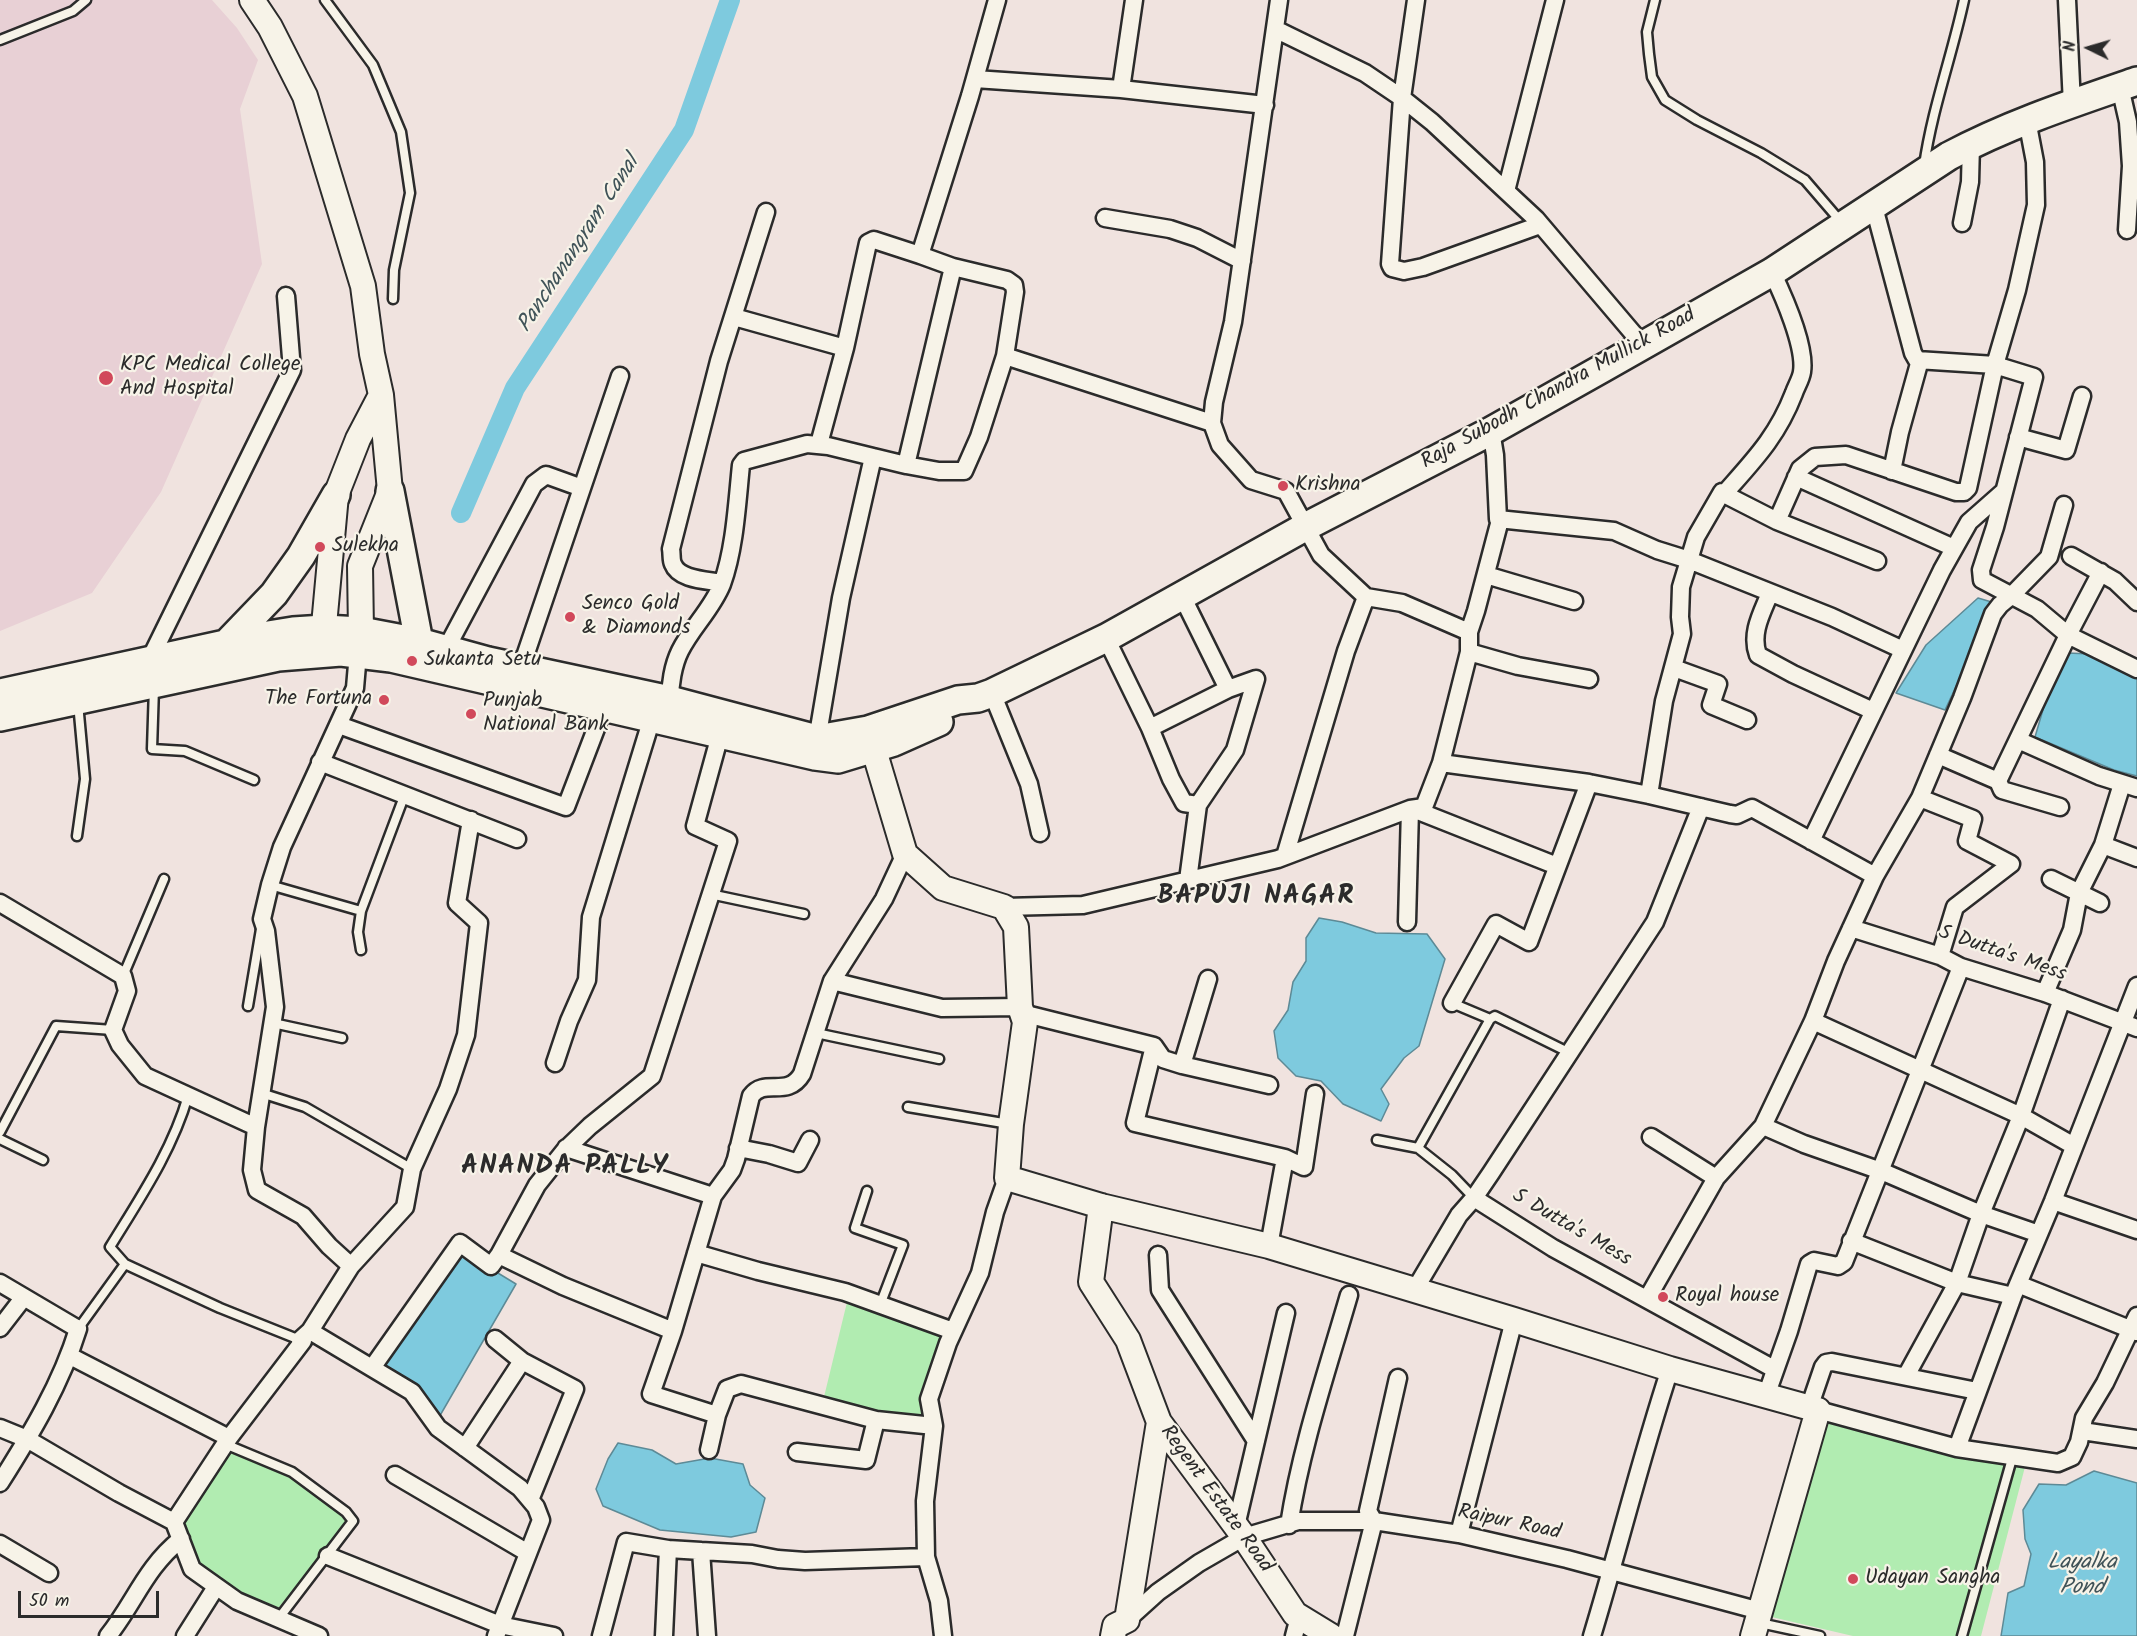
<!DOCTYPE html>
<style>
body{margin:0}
#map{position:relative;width:2137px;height:1636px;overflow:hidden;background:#f0e3df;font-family:Kalam,sans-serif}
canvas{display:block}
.north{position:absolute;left:2059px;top:18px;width:60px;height:60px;-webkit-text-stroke:4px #f7f3e8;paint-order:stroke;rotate:275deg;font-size:16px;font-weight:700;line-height:24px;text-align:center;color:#2b2b2b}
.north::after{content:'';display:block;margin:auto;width:21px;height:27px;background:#2b2b2b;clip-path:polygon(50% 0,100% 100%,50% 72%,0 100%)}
.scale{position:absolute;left:18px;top:1591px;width:141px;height:27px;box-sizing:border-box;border:3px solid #2b2b2b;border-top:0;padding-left:8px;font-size:18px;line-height:21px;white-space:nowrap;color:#2b2b2b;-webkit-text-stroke:4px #f7f3e8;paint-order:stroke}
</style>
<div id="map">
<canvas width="2137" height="1636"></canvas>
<div class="north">N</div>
<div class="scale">50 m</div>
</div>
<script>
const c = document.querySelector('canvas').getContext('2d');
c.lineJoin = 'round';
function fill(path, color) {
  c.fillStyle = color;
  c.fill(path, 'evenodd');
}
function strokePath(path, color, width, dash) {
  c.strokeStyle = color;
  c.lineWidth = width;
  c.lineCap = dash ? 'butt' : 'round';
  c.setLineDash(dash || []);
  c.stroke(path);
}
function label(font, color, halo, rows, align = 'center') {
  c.font = font + ' Kalam,sans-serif';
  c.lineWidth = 4.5;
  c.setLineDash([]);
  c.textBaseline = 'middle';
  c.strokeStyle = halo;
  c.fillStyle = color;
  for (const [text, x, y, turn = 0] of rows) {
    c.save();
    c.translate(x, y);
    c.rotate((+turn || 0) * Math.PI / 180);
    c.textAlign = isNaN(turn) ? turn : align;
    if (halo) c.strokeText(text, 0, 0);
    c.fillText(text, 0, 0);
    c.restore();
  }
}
fill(new Path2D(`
 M0 0H212L237 28 258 60 240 109 262 264 161 492 92 593 0 631Z`), '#e8d0d5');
fill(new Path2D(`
 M849 1294 946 1332 925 1418 877 1415 823 1401Z
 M1823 1412 2026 1463 1981 1636H1853L1763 1615Z
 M225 1450 287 1474 341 1513 347 1523 276 1611 238 1598 197 1566 180 1522Z`), '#b1ecb1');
const water = new Path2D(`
 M1978 598 1995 603 1945 710 1896 693 1926 645Z
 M2068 653 2090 654 2137 673V776L2114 770 2035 737 2054 672Z
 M1319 918 1342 922 1376 933 1427 934 1445 959 1419 1046 1404 1058 1381 1089 1389 1104 1381 1121 1343 1104 1321 1081 1296 1076 1278 1058 1274 1031 1288 1010 1293 982 1306 961V938Z
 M460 1250 516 1284 438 1419 379 1367Z
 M618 1443 652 1450 676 1464 710 1458 743 1464 750 1485 765 1498 756 1532 731 1537 660 1530 603 1506 596 1489 608 1459Z
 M2094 1471 2137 1483V1636H2001L2008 1593 2024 1586 2031 1554 2025 1539 2023 1510 2039 1484 2066 1485Z`);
fill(water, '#7ecade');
strokePath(water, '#5d8a96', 1.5);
strokePath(new Path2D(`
 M461 513 515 388 684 130 730 0`), '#7ecade', 20);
const lane = new Path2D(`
 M325 0 373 65 401 132 410 193 394 270 393 299
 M1655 0 1647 32 1649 54 1652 77 1665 100 1697 120 1761 153 1805 180 1842 223
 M0 40 73 11 86 0
 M1924 166C1932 109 1952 56 1964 0
 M154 687 152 749 185 751 254 780
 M77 836 85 779 78 703
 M270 885 361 911 405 794
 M710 894 804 914
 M361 911 358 932 361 950
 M123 976 164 879
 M1452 1003 1490 1019 1495 1016 1570 1053
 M248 1006 261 929
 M273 1023 342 1038
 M816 1033 939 1059
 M261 1093 305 1107 412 1169
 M908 1107 1009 1124
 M0 1132 56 1026 113 1030
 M0 1139 43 1160
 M1377 1140 1418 1148 1490 1019
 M1418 1148 1452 1175 1474 1198
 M867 1191 855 1228 903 1245 880 1305
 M125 1264 110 1247C140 1198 172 1151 188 1096
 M78 1329 125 1264 220 1308 300 1340
 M225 1444 292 1472 346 1512 353 1521 279 1618
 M1760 1623 1820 1636
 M1962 1636 2013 1455`);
const street = new Path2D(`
 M1279 0 1233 322 1214 402 1212 423 1220 445 1251 480 1286 491 1321 555 1366 597 1402 603 1469 632
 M1416 0 1402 98 1390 264 1392 268 1404 271 1423 267 1540 225
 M2067 0 2072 104
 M1275 29 1365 73 1402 98 1432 122 1536 219 1643 345
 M975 79 1121 89 1265 105
 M2120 87 2128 122 2131 166 2127 230
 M1121 89 1134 0
 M1506 191 1555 0
 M1874 207 1913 353 1917 360 1995 365 2017 290 2036 205 2035 162 2027 120
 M1105 218 1170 229 1197 238 1242 261
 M1962 223 1970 182 1971 144
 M734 317 845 348
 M1005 356 1212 423
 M2018 437 2066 450 2082 396
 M819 444 845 348 868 243 874 240 920 255 970 96 997 0
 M873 457 906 465 953 267 920 255
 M906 465 939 471H964L979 437 1005 356 1015 292 1014 285 1007 280 953 267
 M1892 471 1900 432 1920 360
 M1796 477 1954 548
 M1724 494 1777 521 1877 561
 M1498 519 1614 531 1657 550 1689 560 1832 617 1903 650
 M1777 521 1800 469 1815 457 1846 455 1956 492H1964L1968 488 1995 365 2034 377 1995 527 1981 570 1982 580 2037 609 2068 635 2137 669
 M2071 556 2115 581 2137 602
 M1486 575 1574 601
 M722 583C707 580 679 580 673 564 671 560 672 554 671 549L719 361 766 212
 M1770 593C1762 613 1750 633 1758 655L1793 674 1873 711
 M1182 596 1228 689
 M1106 638 1150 728 1171 779 1184 803 1198 805
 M446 649 534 484 546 475 582 488
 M1469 652 1518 666 1589 679
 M149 661 292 370 286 296
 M521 668 620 376
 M1674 668 1718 684 1711 705 1747 720
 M992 693 1029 784 1040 833
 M670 700C670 685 673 665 680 651 692 627 712 609 722 584 735 548 737 503 741 465L744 461 807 444 828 446 873 457 841 598 816 746
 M339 725 566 807 597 726 601 706
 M1150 728 1228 689 1256 679 1235 750 1198 805 1188 880
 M2018 740 2099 776 2137 788
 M1938 755 1998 781 2002 790 2060 807
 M320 762 517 839
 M1441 763 1589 783 1649 795 1730 814 1737 815 1752 808 1875 876
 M1998 781 2068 635 2101 572
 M1649 795 1664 701 1682 634 1680 617 1681 587 1696 537 1722 492 1724 494C1754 460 1777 437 1794 393 1796 387 1801 379 1802 372 1806 347 1783 295 1772 272
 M1920 798 1962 698 1993 614 2000 605 2012 595 2049 557 2064 505
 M1413 809 1557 866
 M1811 841 1942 570 1969 522 2003 492
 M2103 845 2137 858
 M1285 856 1346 651 1366 597
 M2051 879 2100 903
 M0 903 123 976 127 991 113 1030 120 1045 145 1076 256 1127
 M1004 907 1083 905 1278 859 1410 809 1424 807 1441 763 1469 652V632L1476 611 1500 520 1498 519 1495 455 1491 431
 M1407 922 1410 809
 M1851 928 1940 956 1961 967 2045 993 2137 1028
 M832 981 942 1008 1020 1007
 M2045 993 2072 930 2079 893 2103 845 2122 784
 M1452 1003 1496 924 1529 942 1589 783
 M1022 1013 1154 1046 1163 1059 1182 1065 1269 1085
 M1813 1021 2021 1116 2074 1146
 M1154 1046 1135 1123 1285 1158 1304 1167 1315 1094
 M555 1063 569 1021 587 980 591 917 652 718
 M1182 1065 1208 979
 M1763 1126 1804 1144 1881 1171 1981 1214 2039 1234
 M1651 1137 1716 1178
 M566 1148 713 1196
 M738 1148 769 1154 798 1163 810 1140
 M1474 1198 1553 1248 1774 1369
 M2053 1201 2137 1230
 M1851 1241 1957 1283 2013 1296
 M1269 1246 1285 1158
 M696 1253 758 1271 845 1292 953 1331
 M499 1255 563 1286 673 1331
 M1158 1255 1160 1290 1256 1441
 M351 1266 329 1246 303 1216 257 1190 252 1170 256 1127 275 1007 266 931 262 919 270 885 282 847 355 688 358 653
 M0 1283 78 1329C61 1384 31 1434 0 1483
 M2018 1284 2137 1332
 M1414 1291 1459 1215 1474 1198 1491 1173 1655 922 1701 807
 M1647 1299 1716 1178 1763 1126 1813 1021 1836 961 1875 876 1920 798 1973 819 1967 841 2011 864 1955 907 1940 956
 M0 1328 24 1297
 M310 1331 412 1392 438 1428 520 1488 536 1507 541 1520 496 1636
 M495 1339 522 1361 575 1389 530 1500
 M70 1356 229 1438
 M372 1368 460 1243 491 1266 499 1255 537 1185 565 1150 590 1126 652 1076 728 841 695 826 720 735
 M1906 1376 1957 1283 1981 1214 2021 1116 2062 999
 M1766 1396 1789 1331 1809 1264 1814 1261 1838 1266 1844 1262 1961 967
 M1809 1408 1823 1367 1826 1363 1832 1362 1977 1391
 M1818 1410 1957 1448 2058 1463 2072 1457 2079 1442 2084 1418 2105 1383 2137 1316
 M717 1415 651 1394 673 1331 713 1196 732 1170 736 1159 751 1096C765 1077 787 1099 802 1074L832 981 884 899 905 854
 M0 1428 27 1439 119 1493 174 1522 192 1569 237 1601 319 1636
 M2082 1431 2137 1439
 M465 1448 522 1361
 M1957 1448 2013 1296 2053 1201 2137 986
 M709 1450 717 1415 727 1389 741 1384 876 1420 934 1426
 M797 1452 866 1460 876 1420
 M395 1475 528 1553
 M174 1522 229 1438 303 1341 300 1340 310 1331 351 1266 405 1207 412 1169 448 1089 466 1035 479 923 457 903 471 820
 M1289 1525C1301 1447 1327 1371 1349 1295
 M1236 1526 1286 1313
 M1459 1534 1514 1320
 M0 1544 49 1573
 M701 1551 752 1554 778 1559 805 1561 926 1557
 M328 1556 500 1625 554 1636
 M1127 1620 1158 1592 1199 1563 1244 1537 1298 1521H1374L1459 1534 1567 1559 1760 1611
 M108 1636C135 1602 145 1568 181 1539
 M185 1636 216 1587
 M601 1636 626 1542 668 1549
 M664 1636 668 1549 701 1551 707 1636
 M943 1636 939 1601 926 1557 925 1501 934 1426 929 1399 948 1343 980 1273 995 1212 1007 1178
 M1294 1636 1299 1617
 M1345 1636 1374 1521 1368 1511 1398 1378
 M1592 1636C1619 1547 1641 1457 1670 1369`);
const secondary = new Path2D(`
 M252 0 270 27 305 96 363 286 372 354 381 395 390 491 360 566 361 631 359 648
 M322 647 336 495 358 439 381 395
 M868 730 905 854 943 888 1004 907 1016 927 1020 1007 1025 1022 1011 1124 1007 1178 1101 1206 1269 1246 1514 1320 1670 1369 1818 1410 1753 1636
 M1101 1206 1091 1282 1128 1340 1159 1422 1244 1537 1295 1614 1331 1636
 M1113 1636 1115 1626 1127 1620 1159 1422`);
const primary = new Path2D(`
 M390 491 419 642
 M225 645 274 594 301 556 336 495
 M0 693 262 636 293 631 324 629 361 631 419 642 488 661 670 700 817 739 868 730 958 700 978 698 992 693 1106 638 1305 527 1491 431 1603 368 1772 272 1949 156C2009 124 2073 103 2137 81
 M0 717 278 657 341 652 391 658 815 756 838 759 894 742 939 722`);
strokePath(lane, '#2b2b2b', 13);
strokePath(street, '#2b2b2b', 21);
strokePath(secondary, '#2b2b2b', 28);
strokePath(primary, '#2b2b2b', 32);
strokePath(lane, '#f7f3e8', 8);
strokePath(street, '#f7f3e8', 16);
strokePath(secondary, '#f7f3e8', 24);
strokePath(primary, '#f7f3e8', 27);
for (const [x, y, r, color] of [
 [106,378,8,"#d1495b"],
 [1283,486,6,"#d1495b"],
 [320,547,6,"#d1495b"],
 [570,617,6,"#d1495b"],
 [412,661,6,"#d1495b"],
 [384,700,6,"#d1495b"],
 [471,714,6,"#d1495b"],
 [1663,1297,6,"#d1495b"],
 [1853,1579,6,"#d1495b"]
]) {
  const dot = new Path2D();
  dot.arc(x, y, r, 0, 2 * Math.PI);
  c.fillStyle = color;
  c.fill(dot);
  strokePath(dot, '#f7f3e8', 2);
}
label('21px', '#2b2b2b', '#f7f3e8', [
 ["KPC Medical College",120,366],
 ["And Hospital",120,390],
 ["Krishna",1295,486],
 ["Sulekha",332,547],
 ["Senco Gold",582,605],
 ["& Diamonds",582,629],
 ["Sukanta Setu",424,661],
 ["The Fortuna",372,700,"right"],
 ["Punjab",483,702],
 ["National Bank",483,726],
 ["Royal house",1675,1297],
 ["Udayan Sangha",1865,1579]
], 'left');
label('21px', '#2b2b2b', '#f7f3e8', [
 ["Raja Subodh Chandra Mullick Road",1559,390,-29],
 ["S Dutta's Mess",2002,955,19],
 ["S Dutta's Mess",1571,1229,30],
 ["Regent Estate Road",1215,1500,54],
 ["Raipur Road",1509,1524,12]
]);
label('italic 22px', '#405358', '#f7f3e8', [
 ["Panchanangram Canal",580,245,-57],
 ["Layalka",2082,1564],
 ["Pond",2082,1589]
]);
c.letterSpacing = '1.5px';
label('bold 27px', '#2b2b2b', '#f7f3e8', [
 ["BAPUJI NAGAR",1256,898],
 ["ANANDA PALLY",565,1168]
]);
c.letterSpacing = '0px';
</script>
